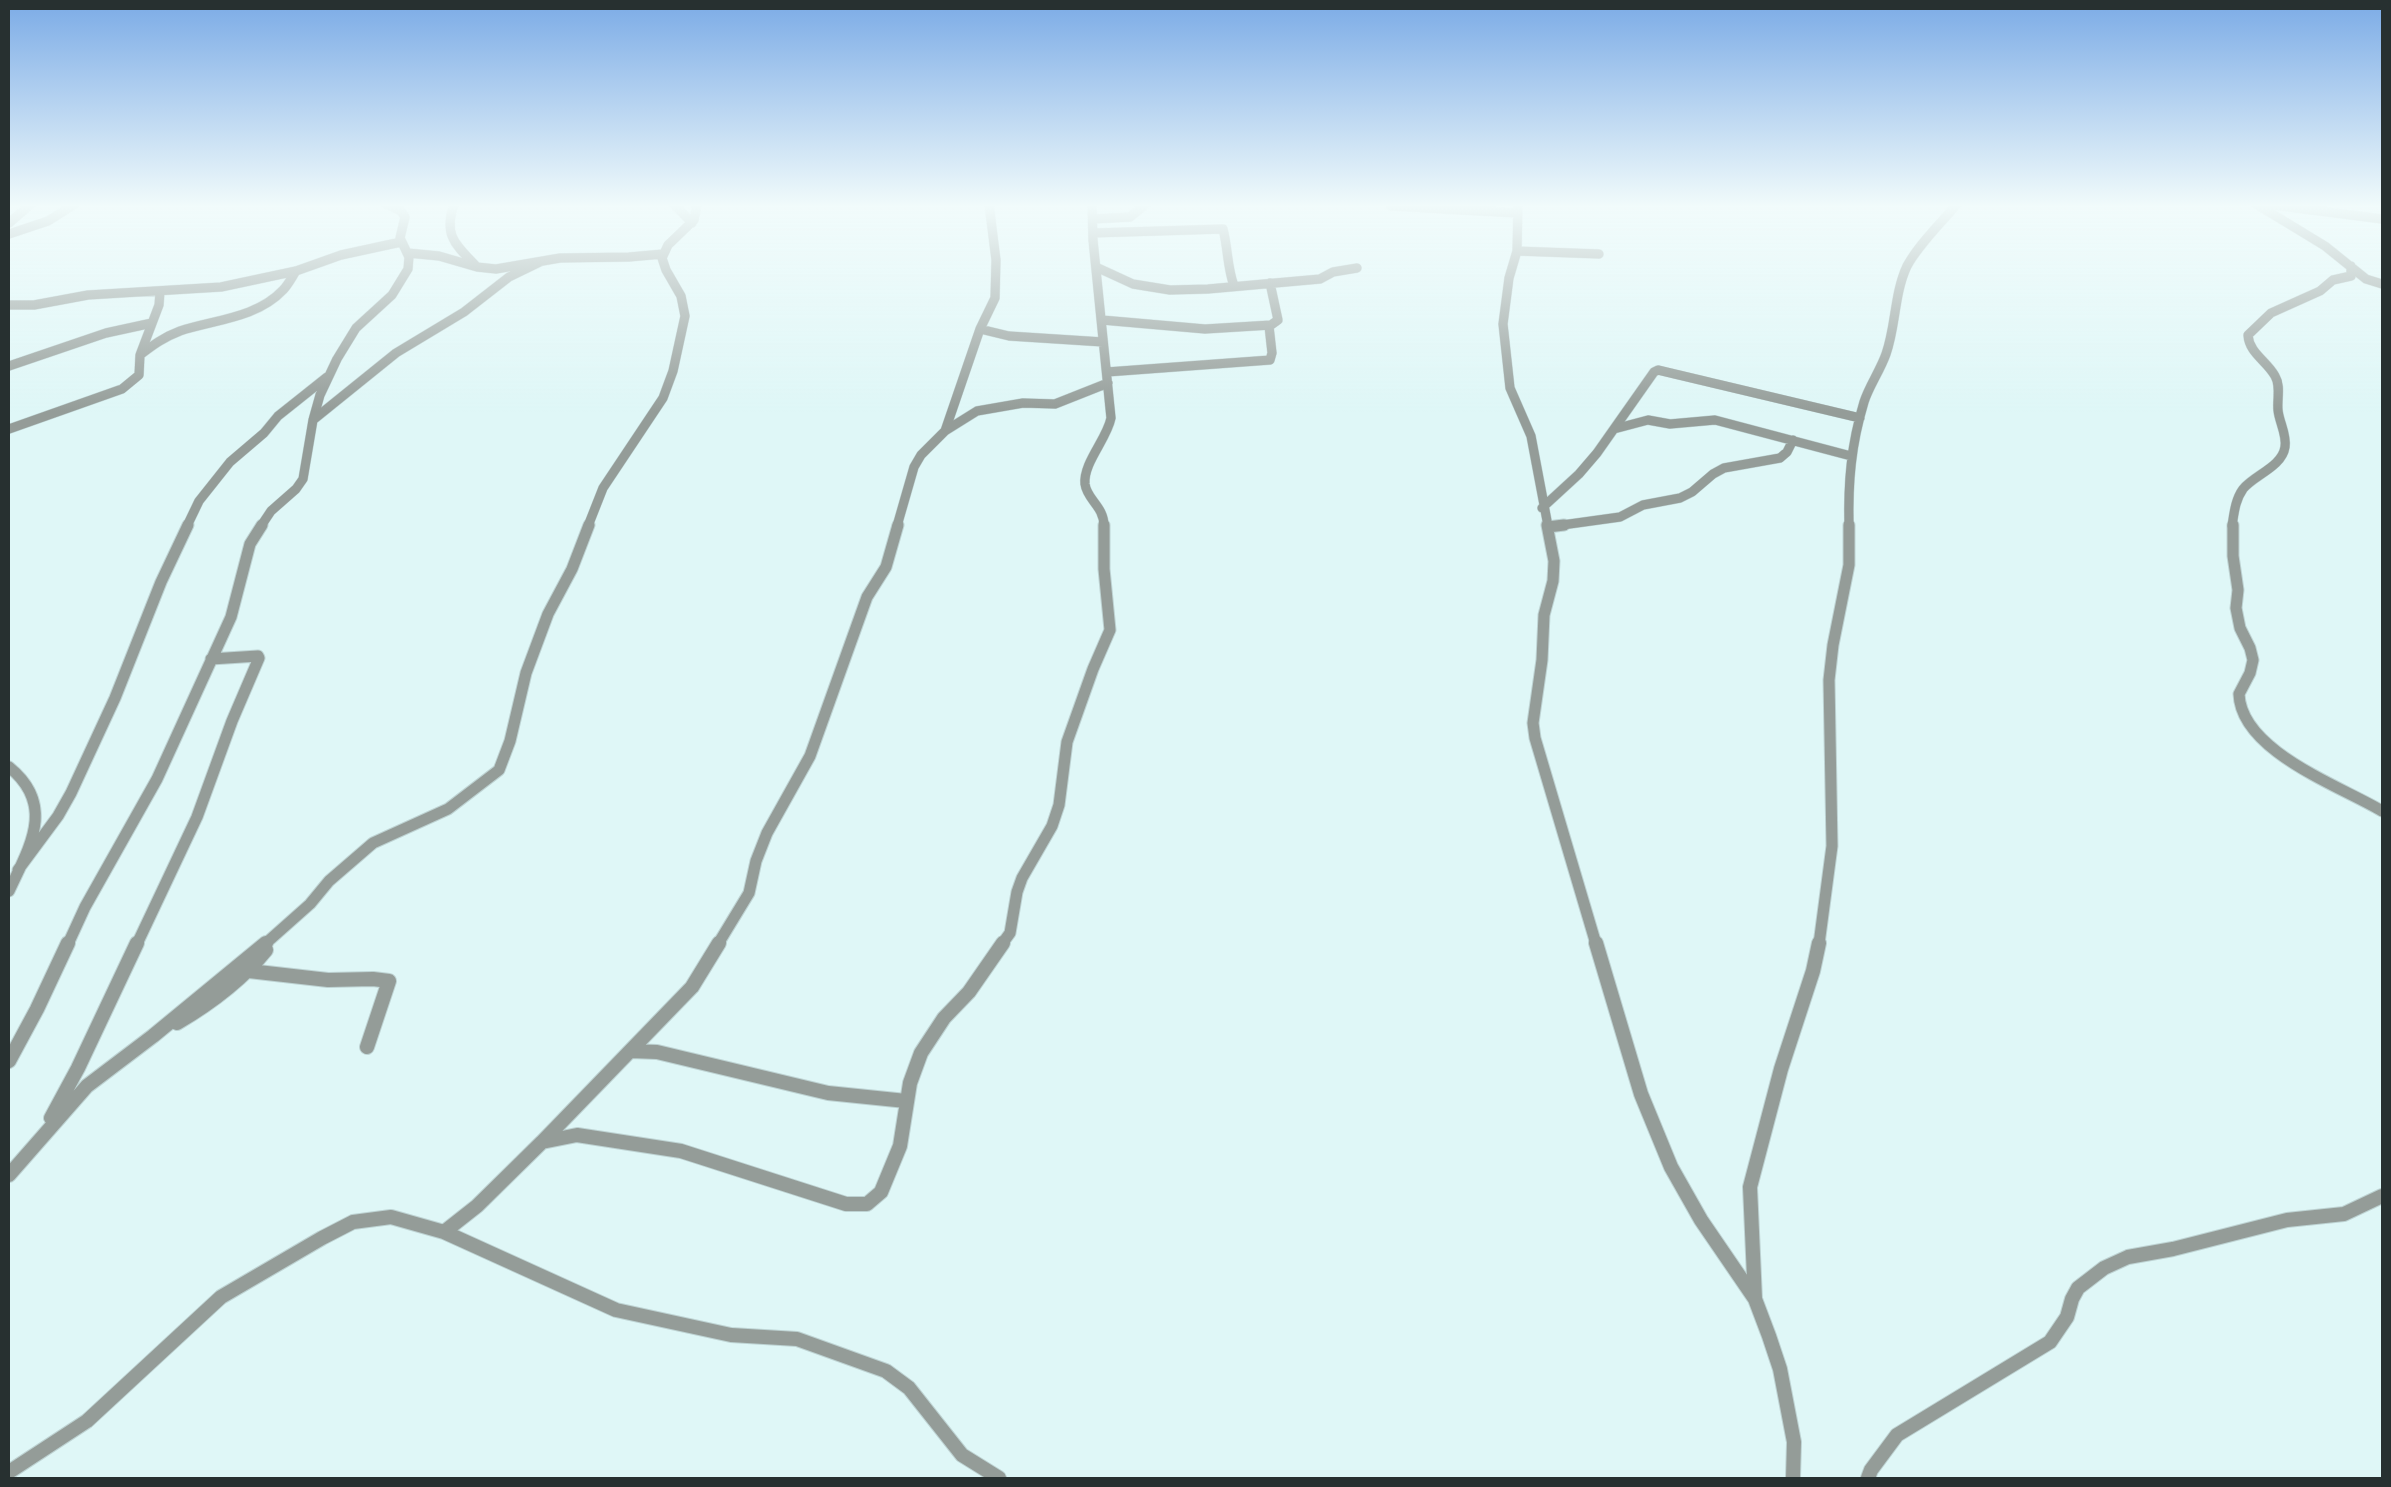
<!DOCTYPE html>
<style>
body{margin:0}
#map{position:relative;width:2391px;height:1487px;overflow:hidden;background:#dff7f7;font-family:"Roboto Condensed",sans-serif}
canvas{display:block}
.frame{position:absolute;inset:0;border:10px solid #273030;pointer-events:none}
</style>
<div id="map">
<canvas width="2391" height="1487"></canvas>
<div class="frame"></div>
</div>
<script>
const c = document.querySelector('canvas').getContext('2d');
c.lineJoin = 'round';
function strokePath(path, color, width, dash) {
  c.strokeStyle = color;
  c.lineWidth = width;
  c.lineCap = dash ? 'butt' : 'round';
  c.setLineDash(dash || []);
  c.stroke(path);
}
const streetFar2 = new Path2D(`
 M454 204C443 236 456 245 476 266
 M674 204 692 223
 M1092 204 1093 240 1111 418C1107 439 1083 463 1085 484 1087 500 1104 506 1104 526
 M1518 204 1517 251 1509 278 1503 324 1510 388 1531 436 1548 526
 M2256 204 2325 246 2366 279 2382 284
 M2266 204 2382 219
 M1391 206 1517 213
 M1093 219 1130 217 1146 204
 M9 223 31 204
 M1093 233 1223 229C1228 248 1227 267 1234 286
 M9 234 48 221 75 204
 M1517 251 1599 254
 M408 253 439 256 477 267 496 269 560 258 629 257 663 254
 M1096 267 1133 284 1170 290 1208 289 1320 279 1333 272 1357 268
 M9 305H34L88 295 221 287 296 271 341 255 401 242
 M1102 320 1205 329 1271 325 1278 320 1270 283
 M980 329 1009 336 1103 342
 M140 355 159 305 160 292
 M9 366 106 333 152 323
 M1107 372 1270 360 1272 353 1269 326
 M313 420 396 353 464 312 509 277 542 261
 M9 429 122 389 139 375 140 355C153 345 164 337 180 331 213 320 257 318 283 290 288 285 292 277 296 271
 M1614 429 1648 420 1670 424 1715 420 1851 456
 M945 431 977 411 1023 403 1055 404 1108 383
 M1542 508 1579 474 1597 453 1654 372 1658 370 1860 418
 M187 526 199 501 230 462 264 433 278 416 327 377
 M261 526 271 511 296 489 303 479 313 420 320 395 337 359 356 328 392 295 408 269 409 257 400 238 405 217 401 211 386 204
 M588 526 603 488 663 398 673 371 685 316 681 296 666 270 662 258 668 245 694 220 697 204
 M897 526 914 467 921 455 945 431 980 329 995 298 996 260 989 204
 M1555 526 1620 517 1643 505 1680 498 1692 492 1713 474 1724 468 1780 458 1787 452 1793 440
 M1849 526C1848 482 1851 445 1864 402 1869 386 1880 371 1886 354 1896 326 1894 294 1907 266 1919 244 1941 223 1957 204
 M2232 526C2234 514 2235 500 2243 489 2254 475 2282 467 2285 447 2287 434 2279 422 2278 410 2277 398 2281 386 2275 376 2267 361 2249 353 2248 335L2271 313 2320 291 2333 280 2351 276V266`);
const streetFar1 = new Path2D(`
 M1547 525 1554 561 1553 581 1544 615 1542 660 1533 723 1535 738 1596 944
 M2233 525V556L2238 590 2236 608 2240 628 2250 648 2253 660 2250 673 2239 694C2241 751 2340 786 2382 811
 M1548 527 1564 525
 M9 767C56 805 30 846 9 891
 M18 870 58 816 71 793 115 698 161 582 188 525
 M68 944 85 907 157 779 231 617 250 544 262 525
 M137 944 197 817 232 721 259 658 258 656 211 659
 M265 944 310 904 329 881 373 843 448 809 499 770 510 741 526 673 548 614 572 569 589 525
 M718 944 749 893 756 861 767 833 810 756 867 597 886 567 898 525
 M1002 944 1010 933 1017 892 1022 878 1052 826 1059 805 1067 742 1093 669 1110 630 1104 569V525
 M1819 944 1832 846 1829 680 1833 645 1849 565V525`);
const street = new Path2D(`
 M1596 943 1641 1094 1671 1167 1701 1220 1755 1299 1769 1336 1780 1369 1794 1442 1793 1478
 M249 971 328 980 373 979 389 981 367 1047
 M177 1023C211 1003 241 981 266 950
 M631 1051 657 1052 828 1093 906 1101
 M9 1061 37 1009 68 943
 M51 1118 78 1068 137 943
 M542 1142 692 987 719 943
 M9 1175 87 1086 153 1036 266 943
 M444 1232 616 1310 731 1335 797 1339 886 1371 909 1388 962 1455 999 1478
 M1755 1299 1750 1187 1781 1069 1813 971 1819 943
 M9 1472 87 1421 221 1297 322 1238 353 1222 391 1217 444 1232 477 1206 542 1142 577 1135 681 1151 846 1204H867L881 1192 900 1146 910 1083 921 1053 944 1018 969 992 1003 943
 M1868 1478 1871 1470 1897 1435 2050 1342 2067 1317 2072 1299 2078 1288 2104 1268 2128 1257 2173 1249 2287 1220 2344 1214 2382 1196`);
strokePath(streetFar2, '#bed3d3', 10);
strokePath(streetFar1, '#bed3d3', 13);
strokePath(street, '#bed3d3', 16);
strokePath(streetFar2, '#949c98', 9);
strokePath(streetFar1, '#949c98', 11);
strokePath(street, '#949c98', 14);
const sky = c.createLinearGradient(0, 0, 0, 412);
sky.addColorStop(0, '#7babe6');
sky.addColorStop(0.5, '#f1fbfb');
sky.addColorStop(1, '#f1fbfb00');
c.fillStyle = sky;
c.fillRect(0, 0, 2391, 412);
</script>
